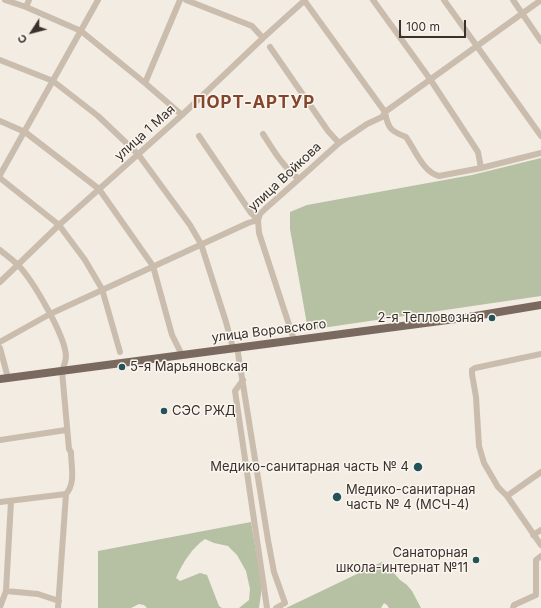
<!DOCTYPE html>
<meta charset="utf-8">
<style>
body{margin:0}
#map{position:relative;width:541px;height:608px;overflow:hidden;background:#f2ece2;font-family:Inter,sans-serif}
canvas{display:block}
.north{position:absolute;left:12px;top:12px;width:40px;height:40px;-webkit-text-stroke:3px #faf5ef;paint-order:stroke;rotate:234deg;font-size:11px;font-weight:700;line-height:16px;text-align:center;color:#39312c}
.north::after{content:'';display:block;margin:auto;width:14px;height:18px;background:#39312c;clip-path:polygon(50% 0,100% 100%,50% 72%,0 100%)}
.scale{position:absolute;left:399px;top:20px;width:67px;height:18px;box-sizing:border-box;border:2px solid #39312c;border-top:0;padding-left:5px;font-size:12px;line-height:14px;white-space:nowrap;color:#39312c;-webkit-text-stroke:3px #faf5ef;paint-order:stroke}
</style>
<div id="map">
<canvas width="541" height="608"></canvas>
<div class="north">С</div>
<div class="scale">100 m</div>
</div>
<script>
const c = document.querySelector('canvas').getContext('2d');
c.lineJoin = 'round';
function fill(path, color) {
  c.fillStyle = color;
  c.fill(path, 'evenodd');
}
function strokePath(path, color, width, dash) {
  c.strokeStyle = color;
  c.lineWidth = width;
  c.lineCap = dash ? 'butt' : 'round';
  c.setLineDash(dash || []);
  c.stroke(path);
}
function label(font, color, halo, rows, align = 'center') {
  c.font = font + ' Inter,sans-serif';
  c.lineWidth = 3;
  c.setLineDash([]);
  c.textBaseline = 'middle';
  c.strokeStyle = halo;
  c.fillStyle = color;
  for (const [text, x, y, turn = 0] of rows) {
    c.save();
    c.translate(x, y);
    c.rotate((+turn || 0) * Math.PI / 180);
    c.textAlign = isNaN(turn) ? turn : align;
    if (halo) c.strokeText(text, 0, 0);
    c.fillText(text, 0, 0);
    c.restore();
  }
}
fill(new Path2D(`
 M541 158V296L308 330 290 229V212L307 205 472 175Z
 M251 522 262 587 259 608H239L249 600 250 589 246 571 237 555 228 546 214 543 205 539C192 548 183 562 176 578L180 581 200 573 207 575 219 606 222 608H147L144 605 139 604 131 608H98V551Z
 M382 562 386 564 400 580 407 585 412 591 421 608H389L387 605 384 603 381 608H286Z`), '#b5c1a2');
strokePath(new Path2D(`
 M5 0 26 7 81 31 145 83 182 115
 M186 0 252 26 263 38
 M304 0 385 112C388 129 391 131 406 137 415 150 423 172 439 176L481 168 541 153
 M373 0 430 79 478 152 481 168
 M444 0 541 136
 M513 0 541 41
 M26 7 29 0
 M270 47 328 131 339 143
 M0 60 53 81 98 116 138 154 190 225 201 244 226 322 233 348
 M145 83 180 0
 M0 121 25 132 99 189 153 266 172 335 182 355
 M263 134C274 151 283 167 299 179
 M199 136 251 213 258 220 259 233 294 340
 M0 175 98 0
 M0 178 59 225 85 260 102 289 120 352
 M258 220 260 214 265 209 299 179 339 143 367 124 382 117 385 112 541 0
 M0 250C6 255 13 260 19 266 33 281 65 335 66 356 66 361 64 366 62 371L69 449 71 452C71 466 76 483 66 494L58 608
 M0 282 59 225 182 115 263 38 305 0
 M0 342 50 314 248 223 258 220
 M237 347 268 540 274 572 285 603 276 608
 M0 348 8 378
 M541 354 475 368 472 370V374L476 397 479 446 484 463 498 487 507 496 541 545
 M243 380 235 391 267 608
 M0 440 66 430
 M507 496 541 472
 M0 502 66 494
 M533 535 541 530
 M6 591 38 594 59 601
 M0 607 6 591 11 501
 M513 608 514 605 536 595V560L541 556`), '#cabdae', 6);
strokePath(new Path2D(`
 M0 379 463 318 541 305`), '#7a695e', 8);
for (const [x, y, r, color] of [
 [492,318,4,"#245259"],
 [122,367,4,"#245259"],
 [164,411,4,"#245259"],
 [418,467,5,"#245259"],
 [337,497,5,"#245259"],
 [476,560,4,"#245259"]
]) {
  const dot = new Path2D();
  dot.arc(x, y, r, 0, 2 * Math.PI);
  c.fillStyle = color;
  c.fill(dot);
  strokePath(dot, '#faf5ef', 1.5);
}
label('13px', '#39312c', '#faf5ef', [
 ["улица 1 Мая",145,133,-42],
 ["улица Войкова",285,177,-43],
 ["улица Воровского",269,331,-7]
]);
label('13px', '#39312c', '#faf5ef', [
 ["2-я Тепловозная",484,318],
 ["5-я Марьяновская",130,367,"left"],
 ["СЭС РЖД",172,411,"left"],
 ["Медико-санитарная часть № 4",409,467],
 ["Медико-санитарная",346,490,"left"],
 ["часть № 4 (МСЧ-4)",346,505,"left"],
 ["Санаторная",468,553],
 ["школа-интернат №11",468,568]
], 'right');
c.letterSpacing = '1px';
label('bold 17px', '#84452a', '#faf5ef', [
 ["ПОРТ-АРТУР",254,103]
]);
c.letterSpacing = '0px';
</script>
